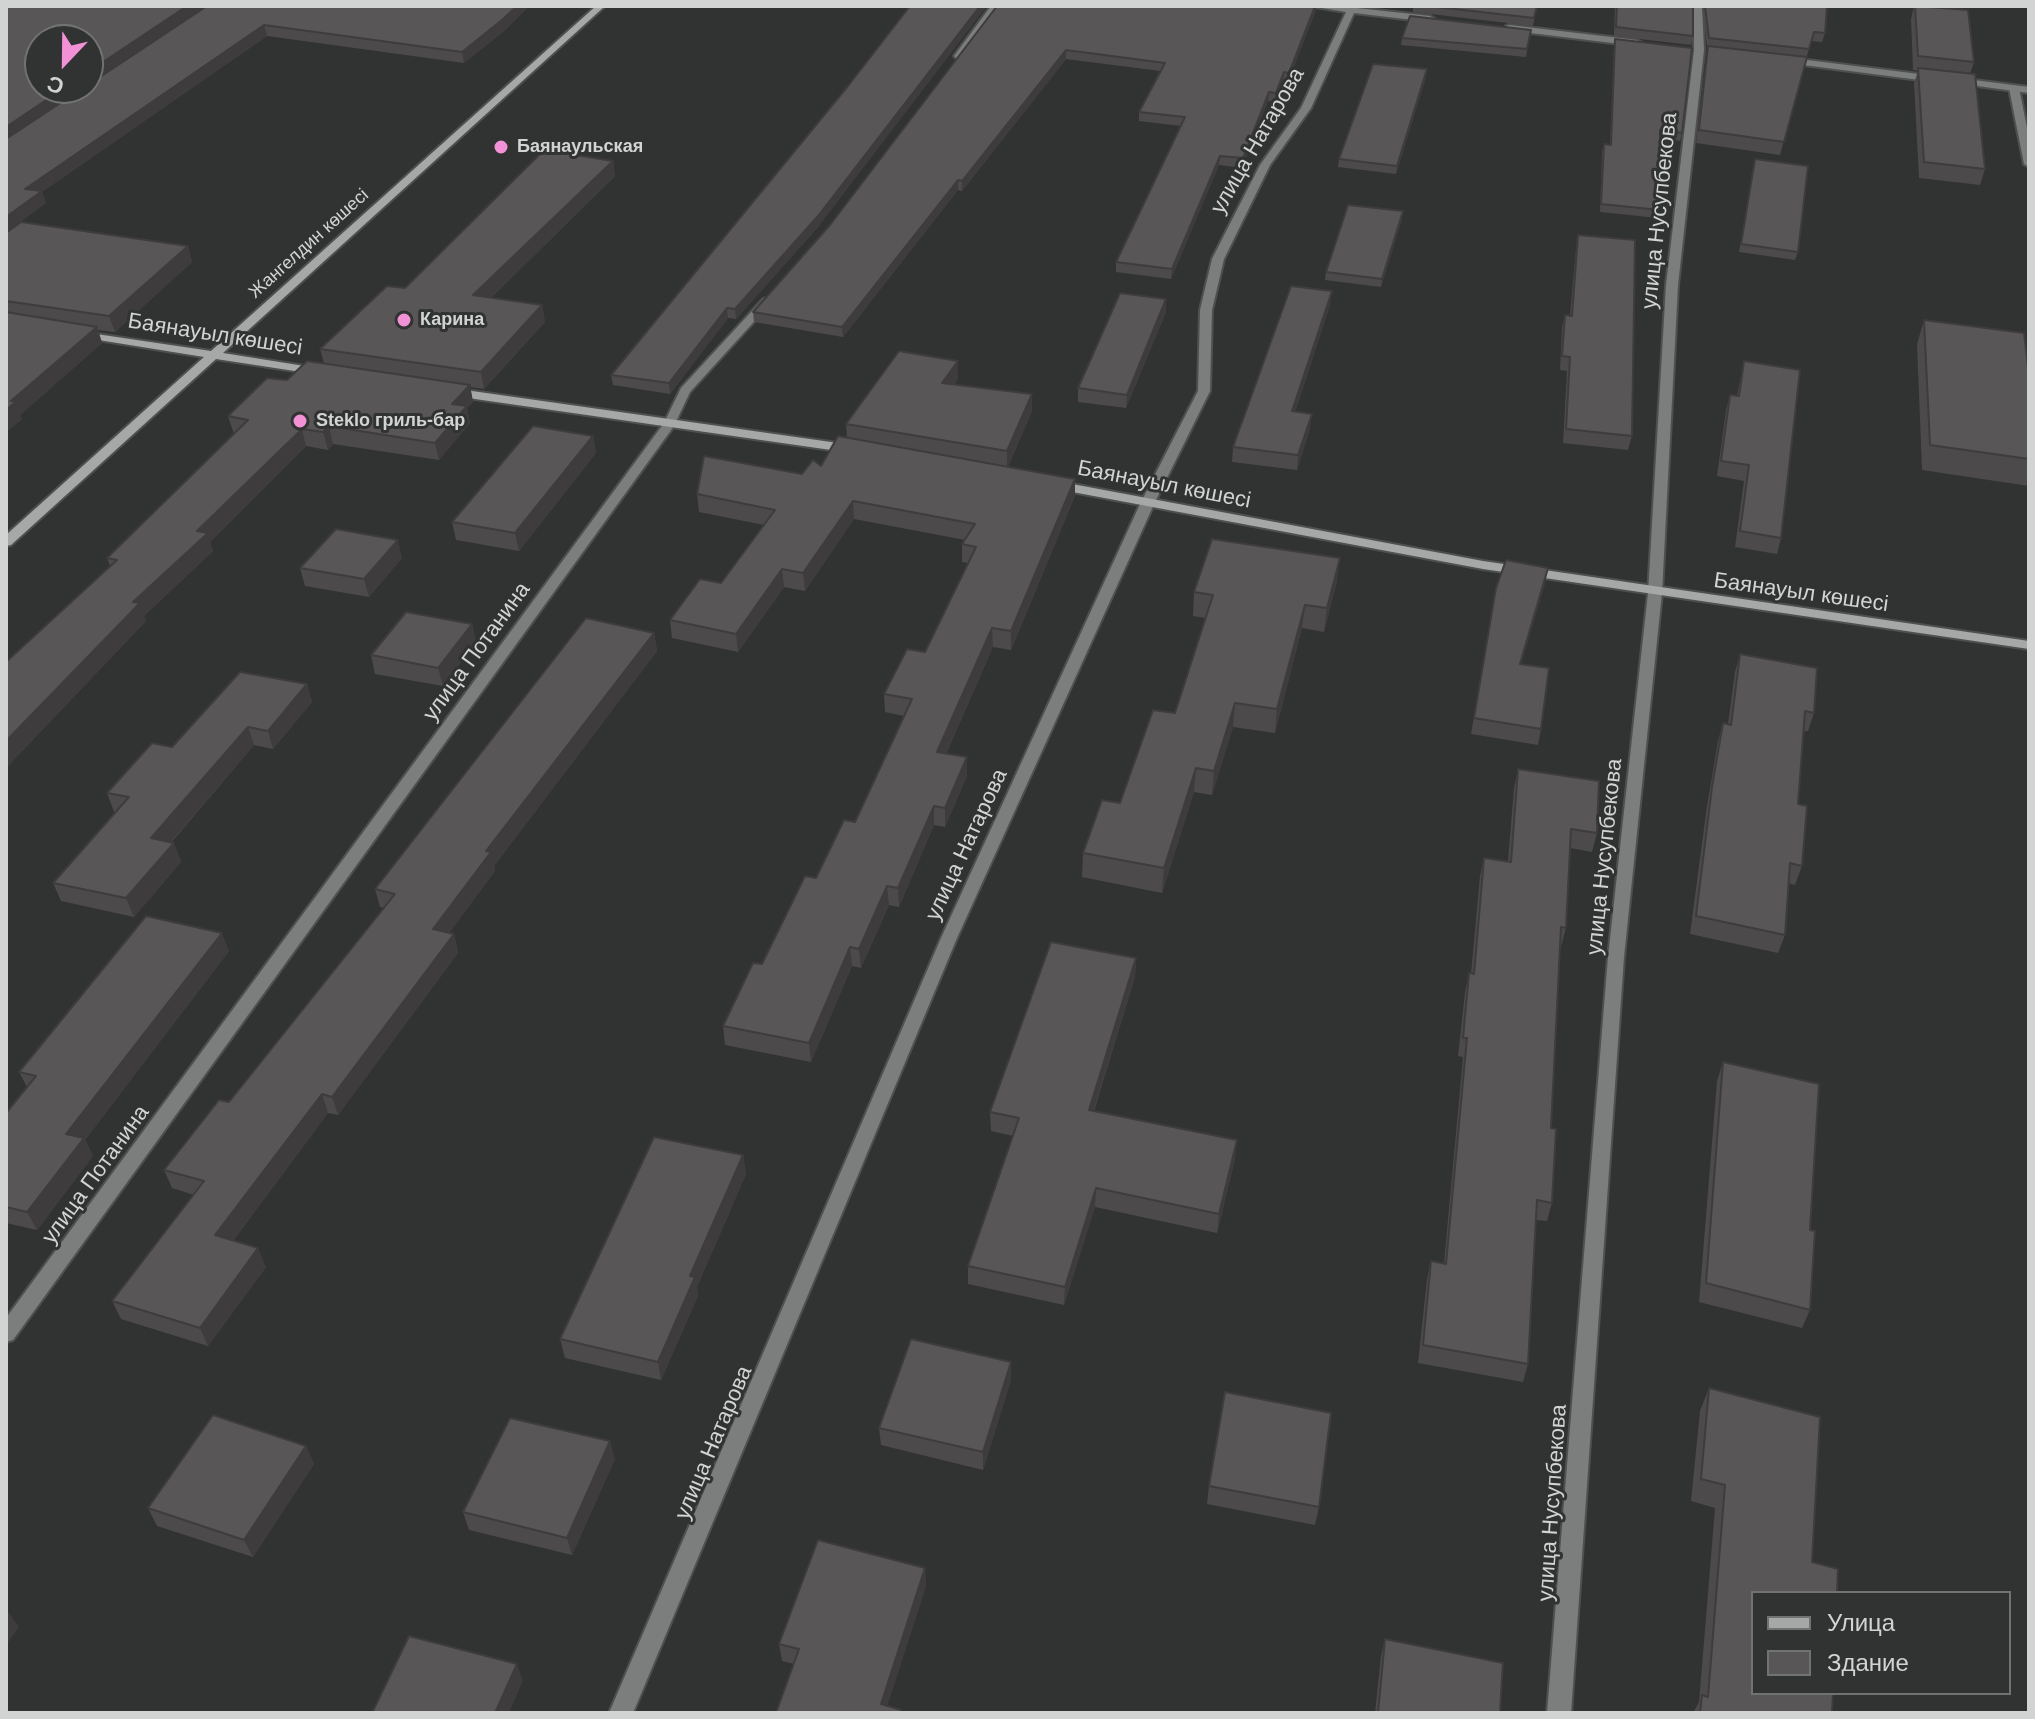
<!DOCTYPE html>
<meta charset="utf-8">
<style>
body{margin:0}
#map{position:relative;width:2035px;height:1719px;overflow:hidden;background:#303331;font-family:Helvetica,sans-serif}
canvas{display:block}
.frame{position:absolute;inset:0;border:8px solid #d2d4d3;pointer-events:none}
.legend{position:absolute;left:1751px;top:1591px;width:260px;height:104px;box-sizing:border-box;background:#303331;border:2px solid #717372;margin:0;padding:10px 14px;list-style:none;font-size:24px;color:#d2d4d3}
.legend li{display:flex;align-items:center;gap:16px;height:40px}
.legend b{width:40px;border:2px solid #717372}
.north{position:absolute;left:24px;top:24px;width:80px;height:80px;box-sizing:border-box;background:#303331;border:2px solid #717372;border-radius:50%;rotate:202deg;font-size:22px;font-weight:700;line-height:32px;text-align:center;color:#d2d4d3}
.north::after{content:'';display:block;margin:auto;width:28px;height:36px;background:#f391d6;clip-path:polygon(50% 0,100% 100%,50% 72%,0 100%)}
</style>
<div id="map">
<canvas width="2035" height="1719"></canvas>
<div class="frame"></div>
<ul class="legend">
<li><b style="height:10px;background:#a5a8a7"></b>Улица</li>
<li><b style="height:22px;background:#595657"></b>Здание</li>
</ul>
<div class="north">С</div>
</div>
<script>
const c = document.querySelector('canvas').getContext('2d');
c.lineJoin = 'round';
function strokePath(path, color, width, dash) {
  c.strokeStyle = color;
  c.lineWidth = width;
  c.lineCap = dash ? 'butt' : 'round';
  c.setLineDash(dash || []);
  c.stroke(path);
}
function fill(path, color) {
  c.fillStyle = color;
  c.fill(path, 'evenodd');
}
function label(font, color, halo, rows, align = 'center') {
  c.font = font + ' Helvetica,sans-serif';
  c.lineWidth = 6;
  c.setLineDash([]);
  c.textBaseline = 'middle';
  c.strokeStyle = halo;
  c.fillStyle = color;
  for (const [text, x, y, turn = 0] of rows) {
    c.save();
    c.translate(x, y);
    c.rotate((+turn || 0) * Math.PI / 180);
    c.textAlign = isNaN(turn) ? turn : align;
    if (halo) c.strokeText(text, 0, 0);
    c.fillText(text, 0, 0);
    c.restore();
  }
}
const lane = new Path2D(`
 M2014 85 2019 88 2029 138V167L2024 164 2009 88Z`);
const street = new Path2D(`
 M991 6H1000L962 58H956L954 56Z
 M1309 6H1357V8L1430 16 1435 19 1430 22 1354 13 1311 108 1270 165 1224 259 1212 310 1210 391 1155 502 957 938 633 1713H609L941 938 1141 502 1198 391 1200 310 1212 259 1260 165 1301 108 1346 12Z
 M1694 6H1702L1704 50 1678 285 1662 593 1624 957 1571 1713H1547L1608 957 1648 593 1666 285 1694 50Z
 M1509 25 1637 40 1642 43 1637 46 1506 30V26Z
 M1783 57 1935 76 1940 79 1935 82 1780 62V58Z
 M1958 78 2029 87V93L1955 83 1953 81Z
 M767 298 771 299V303L690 392 674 426 13 1340 6 1342V1318L664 423 681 388 763 299Z`);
const secondary = new Path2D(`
 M596 6H605L223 353 317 368 321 369V375L216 359 11 545 6 546V535L204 357 80 337 74 333 76 331 211 351Z
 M451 388 852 445 858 449 852 453 447 395V389Z
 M1056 481 1483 561 2029 641V649L1483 569 1051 488 1050 485Z`);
strokePath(lane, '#4d504e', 4);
strokePath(street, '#4d504e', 4);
strokePath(secondary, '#4d504e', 4);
fill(lane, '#7c7d7d');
fill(street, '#7c7d7d');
fill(secondary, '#a5a8a7');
fill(new Path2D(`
 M6 6 148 45 207 6H529L504 31 464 63 267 36 42 192 46 203 6 232Z
 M997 6H1316V10L1288 82H1283L1275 102 1268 101 1242 168 1219 165 1171 279 1116 272V262L1181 126 1139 121V112L1160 71 1066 59 962 191 958 190 843 337 754 322 753 312 830 225Z
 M1413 6H1537L1533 26 1413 12Z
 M1615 6H1693V36L1691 45 1614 36Z
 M1702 6H1827L1825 33 1822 42 1811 41 1780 155 1696 143 1706 58 1708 46H1707Z
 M1914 6 1974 62 1970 74 1985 169 1980 185 1919 178 1914 83 1918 71 1913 70 1911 19Z
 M1531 30 1526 57 1401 45 1402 38Z
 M1615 39 1682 133 1680 141 1660 138V210L1658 218 1600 212 1602 152 1604 144 1610 145 1614 47Z
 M1426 77 1396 174 1338 167 1339 159Z
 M848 86 819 226 736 319 728 318 670 394 613 385 611 375Z
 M1755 159 1798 252 1795 260 1739 252Z
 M613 161 615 176 491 298 542 305 545 322 484 389 470 387 473 402 467 408 470 423 439 460 333 444 328 450 306 446 210 542 213 551 144 616 146 621 6 768V662L110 566 107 558 234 434 228 416 287 380 324 363 320 349 405 288Z
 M1402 219 1381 287 1325 280 1326 272Z
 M6 233 188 246 192 262 115 332 98 330 102 343 20 415 22 419 6 432Z
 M1578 235 1632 436 1628 450 1563 443 1567 371 1560 370 1562 328 1565 315H1570L1576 248Z
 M1166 299V312L1126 408 1078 402V388Z
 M1330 305 1295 412 1310 429 1297 470 1232 462 1233 447Z
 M1924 320 2029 376V486L1922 470 1917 344Z
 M1744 361 1781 538 1777 554 1735 547 1744 481 1717 476 1726 410 1730 395 1737 396Z
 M958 378 954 385 1032 394V411L1008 467 1075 479V496L1011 650 993 647 946 754 967 757V776L945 827 934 825 899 907 889 905 861 968 852 966 811 1062 725 1045 723 1026 816 878 855 822 904 716 885 712 884 694 925 652 968 563 962 562V544L965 540 854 519 805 591 784 587 738 652 672 638 670 620 721 583 764 525 699 512 697 494 802 474 821 466 847 438 846 424Z
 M593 436 596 453 519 551 456 540 452 522Z
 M402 558 369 597 305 586 300 568Z
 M1337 581 1324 632 1302 628 1275 733 1233 727 1212 795 1194 792 1162 893 1082 877 1083 853 1120 803 1175 713 1205 618 1193 616 1194 592Z
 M1545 583 1521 664 1541 729 1538 745 1471 734 1496 588Z
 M472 624 476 642 443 686 375 674 371 655Z
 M654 633 657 651 494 866 495 871 449 933 454 934 458 953 338 1115 328 1113 233 1241 266 1267 208 1346 121 1319 112 1301 194 1195 172 1188 164 1170 229 1102 384 908 380 907 375 889Z
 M1740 654 1814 713 1808 731H1804L1798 804 1802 866 1795 885 1788 883 1785 935 1778 953 1690 934 1707 806 1718 741 1723 723 1728 724 1735 672Z
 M307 684 312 702 273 749 254 745 171 843H174L181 862 134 917 61 901 53 883 116 812H114L107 793 172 747Z
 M1518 769 1597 833 1592 852 1570 848 1566 928 1561 947H1560L1551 1128 1552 1203 1547 1221 1536 1220 1528 1364 1523 1382 1418 1363 1427 1279 1431 1261 1444 1263 1463 1057 1458 1056 1465 992 1469 973 1471 974 1480 876 1484 858 1508 861 1514 788Z
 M229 951 85 1140 93 1156 37 1230 6 1223V1113L27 1087 19 1072Z
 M1136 958 1135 977 1094 1111 1235 1159 1217 1233 1095 1207 1064 1305 968 1284V1266L1013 1136 991 1131 990 1112Z
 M1723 1062 1810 1230V1310L1802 1328 1699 1302 1717 1081Z
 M743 1155 746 1174 697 1287 698 1296 661 1380 565 1358 560 1339Z
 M1011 1362V1380L983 1470 881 1445 879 1428Z
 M1709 1388 1812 1562 1832 1713H1693L1699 1702 1715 1508 1691 1501 1700 1411Z
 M306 1446 314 1464 253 1557 157 1526 148 1508Z
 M615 1459 572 1555 469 1530 463 1512Z
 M1209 1486 1319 1507 1315 1525 1207 1504Z
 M925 1568 926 1586 887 1706 794 1664 782 1661 779 1644Z
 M1385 1639 1500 1713H1375L1381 1656Z`), '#4d4a4b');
fill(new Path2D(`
 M187 6H206L88 86V72Z
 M517 6H529L504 31 464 63 462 52Z
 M980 6H987L819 226 736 319 735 309Z
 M1315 6H1316V10L1288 82 1289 73Z
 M264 25 267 36 42 192 46 203 6 232V217L25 189Z
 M1066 50V59L962 191V181Z
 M1427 69 1426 77 1396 174 1397 166Z
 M1284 72 1283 82 1275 102 1276 93Z
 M64 88H85L6 141V127Z
 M1269 92 1268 101 1242 168 1243 158Z
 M1220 156 1219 165 1171 279 1172 269Z
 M613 161 615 176 477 312 473 295Z
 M958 180V190L843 337 842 327Z
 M1403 211 1402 219 1381 287 1382 279Z
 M188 246 192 262 115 332 109 316Z
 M1332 291 1330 305 1291 426 1292 411Z
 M1166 299V312L1126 408 1127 395Z
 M542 305 545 322 484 389 481 372Z
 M727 308 728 318 670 394 669 383Z
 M97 327 102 343 20 415 22 419 6 432V410L11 401Z
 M958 361V378L943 400 942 383Z
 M470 385 473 402 467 408 470 423 439 460 435 443 452 404Z
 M1032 394V411L1007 469V451Z
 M1312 414 1310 429 1297 470 1298 455Z
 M329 426 333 444 328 450 323 432Z
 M302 429 306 446 210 542 213 551 144 616 146 621 6 768V741L197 531Z
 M593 436 596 453 519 551 515 533Z
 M1075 479V496L1011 650V631Z
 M853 501 854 519 805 591 803 573Z
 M398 540 402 558 369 597 364 579Z
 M1340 558 1337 581 1324 632 1327 608Z
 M1548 568 1545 583 1517 679 1520 664Z
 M782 569 784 587 738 652 736 634Z
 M1305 605 1302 628 1275 733 1277 709Z
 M472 624 476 642 443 686 438 668Z
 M992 628 993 647 938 771 937 752Z
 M654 633 657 651 494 866 495 871 438 948 433 929 486 851Z
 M307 684 312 702 273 749 268 731Z
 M1235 703 1233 727 1212 795 1214 771Z
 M248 727 254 745 158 857 151 838Z
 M967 757V776L945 827V808Z
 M1196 768 1194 792 1162 893 1164 868Z
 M934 806V825L899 907 898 888Z
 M174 843 181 862 134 917 126 898Z
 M887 886 889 905 861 968 859 949Z
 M222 933 229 951 85 1140 93 1156 37 1230 27 1212 66 1134Z
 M454 934 458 953 338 1115 332 1097Z
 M850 947 852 966 811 1062 809 1043Z
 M1136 958 1135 977 1088 1128 1089 1110Z
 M322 1094 328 1113 223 1254 215 1235Z
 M1237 1140 1235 1159 1217 1233 1219 1214Z
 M743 1155 746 1174 697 1287 698 1296 661 1380 658 1362 690 1276Z
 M1096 1188 1095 1207 1064 1305 1065 1287Z
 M258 1248 266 1267 208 1346 200 1328Z
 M1011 1362V1380L983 1470V1452Z
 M610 1441 615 1459 572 1555 567 1538Z
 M306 1446 314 1464 253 1557 244 1540Z
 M925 1568 926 1586 885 1713 881 1704Z
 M7 1610 19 1627 6 1645V1611Z
 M517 1664 523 1681 509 1713H495Z`), '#3e3c3d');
const building = new Path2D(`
 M6 6H187L88 72V40H40V88H64L6 127Z
 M207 6H517L502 20 462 52 264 25 25 189 42 191 6 217V139L83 88H88V85Z
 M910 6H980L818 216 735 309 727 308 669 383 611 375 848 86Z
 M997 6H1315L1289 73 1284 72 1276 93 1269 92 1243 158 1220 156 1172 269 1116 262 1185 117 1139 112 1165 63 1066 50 962 181 958 180 842 327 753 312 830 225Z
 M1428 6H1537L1534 18Z
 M1617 6H1693V36L1616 27Z
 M1705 6H1827L1825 33 1814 32 1809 49 1709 38Z
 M1915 6 1968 10 1974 62 1918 56Z
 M1410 16 1531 30 1527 49 1402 38Z
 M1615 39 1692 48 1682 133 1660 130V210L1601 204 1604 144 1611 145Z
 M1708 46 1807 57 1784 142 1699 130Z
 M1373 64 1427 69 1397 166 1339 159Z
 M1918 68 1975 74 1985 169 1924 162Z
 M544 150 613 161 473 295 542 305 481 372 320 349 387 286 405 288Z
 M1755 159 1808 166 1798 252 1741 244Z
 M1348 205 1403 211 1382 279 1326 272Z
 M21 222 188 246 109 316 6 301V233Z
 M1578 235 1635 240 1632 436 1566 429 1570 357 1562 356 1565 315 1572 316Z
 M1291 286 1332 291 1292 411 1312 414 1298 455 1233 447Z
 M1120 293 1166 299 1127 395 1078 388Z
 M6 312 97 327 11 401 16 402 6 410Z
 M1924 320 2024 333 2029 376V459L1930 445Z
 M899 351 958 361 942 383 1032 394 1007 451 846 424Z
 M307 361 470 385 452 404 467 406 435 443 329 426 323 432 302 429 197 531 208 533 133 602 140 603 6 741V662L117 560 107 558 248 420 228 416 267 378 287 380Z
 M1744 361 1800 370 1781 538 1740 531 1749 465 1721 461 1730 395 1739 396Z
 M533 426 593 436 515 533 452 522Z
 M838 436 1075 479 1011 631 992 628 937 752 967 757 945 808 934 806 898 888 887 886 859 949 850 947 809 1043 723 1026 753 963 762 964 805 876 816 878 844 820 855 822 912 699 884 694 907 649 925 652 976 547 962 544 975 524 853 501 803 573 782 569 736 634 670 620 700 579 721 583 775 510 697 494 704 456 802 474 813 460 821 466Z
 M336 529 398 540 364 579 300 568Z
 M1212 539 1340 558 1327 608 1305 605 1277 709 1235 703 1214 771 1196 768 1164 868 1083 853 1102 800 1120 803 1153 710 1175 713 1213 595 1194 592Z
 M1506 560 1548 568 1520 664 1549 668 1541 729 1474 718 1496 588Z
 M406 612 472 624 438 668 371 655Z
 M586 618 654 633 486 851 491 852 433 929 454 934 332 1097 322 1094 215 1235 258 1248 200 1328 112 1301 204 1181 164 1170 219 1100 229 1102 395 894 375 889Z
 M1740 654 1817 668 1814 713 1805 711 1798 804 1807 806 1802 866 1790 863 1785 935 1696 916 1712 787 1723 723 1731 725Z
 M240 672 307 684 268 731 248 727 151 838 174 843 126 898 53 883 129 797 107 793 152 743 172 747Z
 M1518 769 1599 781 1597 833 1571 829 1566 928 1561 927 1551 1128 1556 1129 1552 1203 1537 1200 1528 1364 1423 1345 1431 1261 1446 1264 1467 1038H1463L1469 973 1474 974 1484 858 1511 862Z
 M146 916 222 933 66 1134 84 1138 27 1212 6 1207V1113L36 1076 19 1072Z
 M1051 942 1136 958 1089 1110 1237 1140 1219 1214 1096 1188 1065 1287 968 1266 1019 1118 990 1112Z
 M1723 1062 1819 1084 1810 1230 1815 1231 1810 1310 1706 1283Z
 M654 1137 743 1155 690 1276 695 1277 658 1362 560 1339Z
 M911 1339 1011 1362 983 1452 879 1428Z
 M1709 1388 1820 1417 1812 1562 1838 1569 1837 1593H1753V1693H1833L1832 1713H1700L1702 1695 1708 1697 1725 1485 1701 1479Z
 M1225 1392 1331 1413 1319 1507 1209 1486Z
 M213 1415 306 1446 244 1540 148 1508Z
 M510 1418 610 1441 567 1538 463 1512Z
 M818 1540 925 1568 881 1704 901 1710 900 1713H776L799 1649 779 1644Z
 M409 1636 517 1664 495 1713H372Z
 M1385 1639 1503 1663 1500 1713H1378Z`);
fill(building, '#595657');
strokePath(building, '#3e3c3d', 2);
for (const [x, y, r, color] of [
 [501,147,8,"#f391d6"],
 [404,320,8,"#f391d6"],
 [300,421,8,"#f391d6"]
]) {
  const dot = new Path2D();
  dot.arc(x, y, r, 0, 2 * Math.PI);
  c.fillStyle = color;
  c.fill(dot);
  strokePath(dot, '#303331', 3);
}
label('bold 18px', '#d2d4d3', '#303331', [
 ["Баянаульская",517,147],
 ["Карина",420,320],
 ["Steklo гриль-бар",316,421]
], 'left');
label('18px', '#d2d4d3', '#303331', [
 ["Жангелдин көшесі",309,244,-42]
]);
label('22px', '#d2d4d3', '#303331', [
 ["улица Натарова",1258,141,-60],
 ["улица Нусупбекова",1660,211,-84],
 ["Баянауыл көшесі",215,335,9],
 ["Баянауыл көшесі",1164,485,11],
 ["Баянауыл көшесі",1801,593,8],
 ["улица Потанина",477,652,-54],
 ["улица Натарова",967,845,-65],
 ["улица Нусупбекова",1605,857,-84],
 ["улица Потанина",96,1175,-54],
 ["улица Натарова",714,1443,-67],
 ["улица Нусупбекова",1553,1503,-86]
]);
</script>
